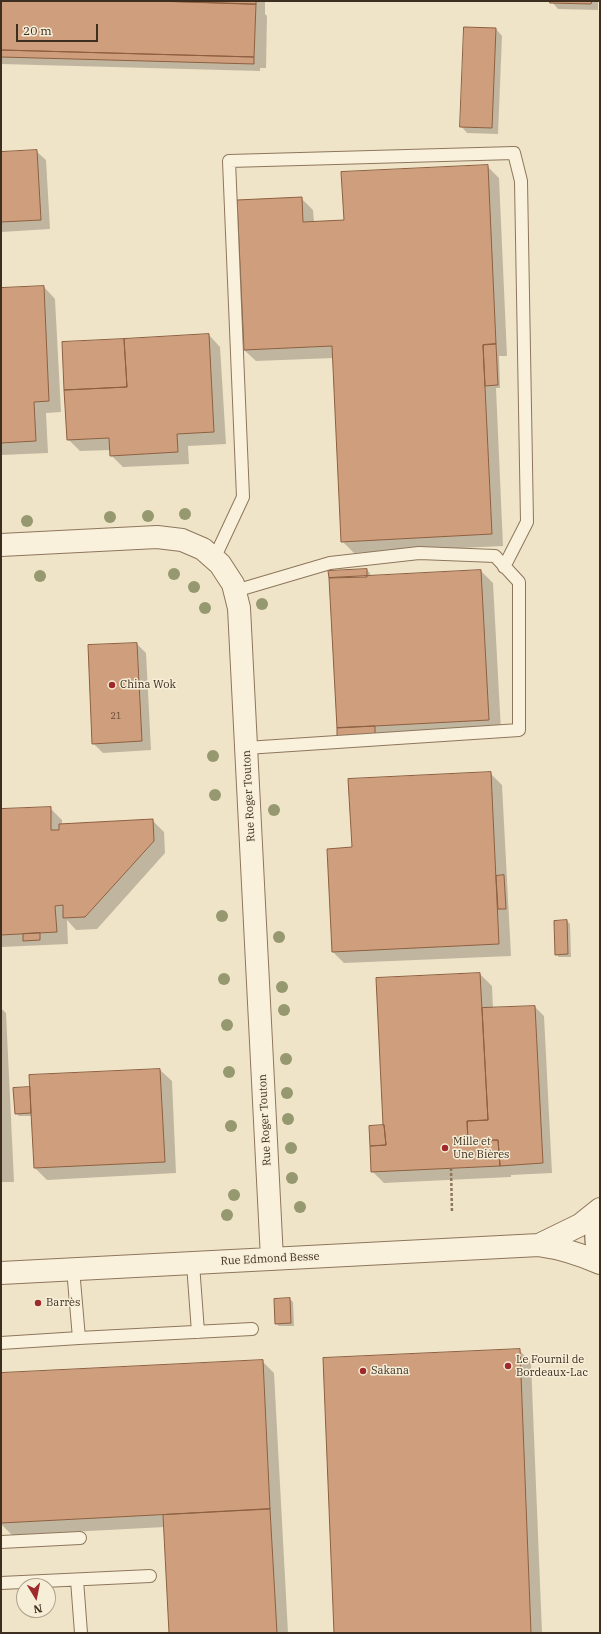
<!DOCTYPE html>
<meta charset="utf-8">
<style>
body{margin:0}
#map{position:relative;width:601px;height:1634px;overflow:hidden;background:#f0e4c8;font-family:"IBM Plex Serif",serif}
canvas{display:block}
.frame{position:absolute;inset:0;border:2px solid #3d2e20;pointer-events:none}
.north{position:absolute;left:16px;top:1578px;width:40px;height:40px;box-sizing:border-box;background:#f7eed8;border:1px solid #ada18e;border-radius:50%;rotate:170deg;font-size:11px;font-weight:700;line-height:16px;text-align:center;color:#3d2e20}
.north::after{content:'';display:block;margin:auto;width:14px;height:18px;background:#9e2a2b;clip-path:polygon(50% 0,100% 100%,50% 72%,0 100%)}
.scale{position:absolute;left:16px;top:24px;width:82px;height:18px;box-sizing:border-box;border:2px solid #3d2e20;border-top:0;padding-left:5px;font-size:12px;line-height:14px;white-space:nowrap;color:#3d2e20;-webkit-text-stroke:3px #f7eed8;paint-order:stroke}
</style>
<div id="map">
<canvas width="601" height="1634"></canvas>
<div class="frame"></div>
<div class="north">N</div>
<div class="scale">20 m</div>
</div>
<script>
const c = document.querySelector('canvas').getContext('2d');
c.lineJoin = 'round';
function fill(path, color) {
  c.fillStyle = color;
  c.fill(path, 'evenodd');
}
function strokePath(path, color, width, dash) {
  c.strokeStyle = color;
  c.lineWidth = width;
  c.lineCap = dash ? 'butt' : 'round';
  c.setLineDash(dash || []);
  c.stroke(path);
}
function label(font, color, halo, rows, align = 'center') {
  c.font = font + ' "IBM Plex Serif",serif';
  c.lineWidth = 3;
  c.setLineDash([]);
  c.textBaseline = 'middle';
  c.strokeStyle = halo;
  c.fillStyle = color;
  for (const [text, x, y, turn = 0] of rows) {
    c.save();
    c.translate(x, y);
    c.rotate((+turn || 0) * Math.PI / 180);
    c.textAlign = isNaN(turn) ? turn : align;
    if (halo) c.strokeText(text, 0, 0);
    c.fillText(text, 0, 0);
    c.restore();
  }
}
fill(new Path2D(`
 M1 1H265V14L267 16 266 68H260V71L1 64Z
 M551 1H598V10L558 9Z
 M496 29 502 36 498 134 467 133 461 126Z
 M36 151 46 160 50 229 1 232V153Z
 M487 166 499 178 507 356H499L500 388H496L503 546 354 553 342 541 334 358 256 361 244 350 301 198 313 210 314 222 345 221Z
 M44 287 55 299 61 412 46 413 48 453 1 455V289Z
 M209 335 220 347 226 444 188 446 189 464 123 467 111 455V450L80 451 68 439Z
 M367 570 370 573V577L481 571 493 583 501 731 350 739Z
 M137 644 146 653 151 750 103 753 93 743Z
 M490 773 502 785 511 956 344 963 333 952 353 848Z
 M50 808 62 820V825L152 820 164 832 165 853 97 929 76 930 67 920 68 944 1 947V810Z
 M567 921 570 924 571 957H559L556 954Z
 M480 974 492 986 493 1009 535 1007 544 1016 552 1173 511 1175V1177L384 1183 372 1171 384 1126 377 979Z
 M1 1008 6 1013 14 1182H1Z
 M160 1070 172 1081 176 1173 47 1180 35 1168 32 1116H19L16 1113 31 1090Z
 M290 1299 293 1302 294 1326H279L276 1323Z
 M519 1350 531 1362 542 1633H335Z
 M262 1361 274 1373 288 1633H170L165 1527 12 1535 1 1524V1374Z`), '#0003');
const building = new Path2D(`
 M1 1H157L256 4 254 57 1 50Z
 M157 1H256V4Z
 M550 1H592L591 4 550 3Z
 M464 27 496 28 492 128 460 127Z
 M1 50 254 57V64L1 57Z
 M37 150 41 220 1 222V152Z
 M488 165 496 344 483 345 492 534 341 542 332 346 244 350 237 200 302 197 303 222 344 220 341 172Z
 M44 286 49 401 34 402 36 441 1 443V288Z
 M209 334 214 432 177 434 178 452 110 456 109 438 67 440 64 390 127 387 124 339Z
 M124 339 127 387 64 390 62 342Z
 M496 344 498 385 485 386 483 345Z
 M367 569V577L329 578 328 571Z
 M481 570 489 720 337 728 329 578Z
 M137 643 142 741 92 744 88 645Z
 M373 726H375V734L337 736V728Z
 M491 772 499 944 332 952 327 849 352 847 348 779Z
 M51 807V830H59V824L153 819 154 841 85 917 63 918V905L55 906 57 932 1 935V809Z
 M504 875 506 909H498L496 876Z
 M567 920 568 954 555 955 554 921Z
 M40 933V940L23 941V934Z
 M480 973 488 1120 467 1121 468 1141 498 1140 500 1166 371 1172 370 1146 386 1145 384 1125H383L376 978Z
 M535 1006 543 1163 500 1166 498 1140 468 1141 467 1121 488 1120 482 1008Z
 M160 1069 165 1162 34 1168 29 1075Z
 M30 1087 31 1113 15 1114 13 1088Z
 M384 1125 386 1145 370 1146 369 1126Z
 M290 1298 291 1323 275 1324 274 1299Z
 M520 1349 531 1633H334L323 1358Z
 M263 1360 270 1509 1 1523V1373Z
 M270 1509 277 1633H169L163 1515Z`);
fill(building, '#cf9f7d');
strokePath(building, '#8d5f41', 1);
const service = new Path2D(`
 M214 559 243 497 229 161 514 153 521 181 527 522 504 567
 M235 591 330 563 419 553 495 556 519 582V730L246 748
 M193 1264 198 1332
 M73 1269 79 1338
 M1 1343 79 1338 252 1329
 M1 1542 80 1538
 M77 1580 81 1633
 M1 1583 150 1576`);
const minor = new Path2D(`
 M1 545 157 537 182 540 203 549 220 564 233 584 239 608 272 1259
 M539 1245 580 1225 600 1209
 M1 1273 539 1245C561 1248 580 1254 600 1263`);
const secondary = new Path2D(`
 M600 1210C595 1230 595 1242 600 1262`);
strokePath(service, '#8d765c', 14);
strokePath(minor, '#8d765c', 24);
strokePath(secondary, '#6f573f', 24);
strokePath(new Path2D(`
 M451 1168 452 1213`), '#8d765c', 2.5, [3, 2]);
strokePath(service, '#faf1dc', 12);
strokePath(minor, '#faf1dc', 22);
strokePath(secondary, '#faf1dc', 22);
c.fillStyle = '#96986f';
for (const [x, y] of [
 [185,514],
 [148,516],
 [110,517],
 [27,521],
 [174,574],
 [40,576],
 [194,587],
 [262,604],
 [205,608],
 [213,756],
 [215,795],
 [274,810],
 [222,916],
 [279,937],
 [224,979],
 [282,987],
 [284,1010],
 [227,1025],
 [286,1059],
 [229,1072],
 [287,1093],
 [288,1119],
 [231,1126],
 [291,1148],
 [292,1178],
 [234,1195],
 [300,1207],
 [227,1215]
]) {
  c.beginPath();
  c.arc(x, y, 6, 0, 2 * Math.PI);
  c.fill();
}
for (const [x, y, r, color] of [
 [112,685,4,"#9e2a2b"],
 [445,1148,4,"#9e2a2b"],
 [38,1303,4,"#9e2a2b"],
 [508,1366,4,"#9e2a2b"],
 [363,1371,4,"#9e2a2b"]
]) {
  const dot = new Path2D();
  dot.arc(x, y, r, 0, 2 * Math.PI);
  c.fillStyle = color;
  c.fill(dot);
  strokePath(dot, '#f7eed8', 1.5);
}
label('9px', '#624a37', null, [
 ["21",116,716]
]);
label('11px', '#3d2e20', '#f7eed8', [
 ["China Wok",120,685],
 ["Mille et",453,1142],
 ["Une Bières",453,1155],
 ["Barrès",46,1303],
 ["Le Fournil de",516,1360],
 ["Bordeaux-Lac",516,1373],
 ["Sakana",371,1371]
], 'left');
label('11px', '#3d2e20', '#f7eed8', [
 ["Rue Roger Touton",249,796,-93],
 ["Rue Roger Touton",265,1120,-93],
 ["Rue Edmond Besse",270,1259,-3]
]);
</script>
